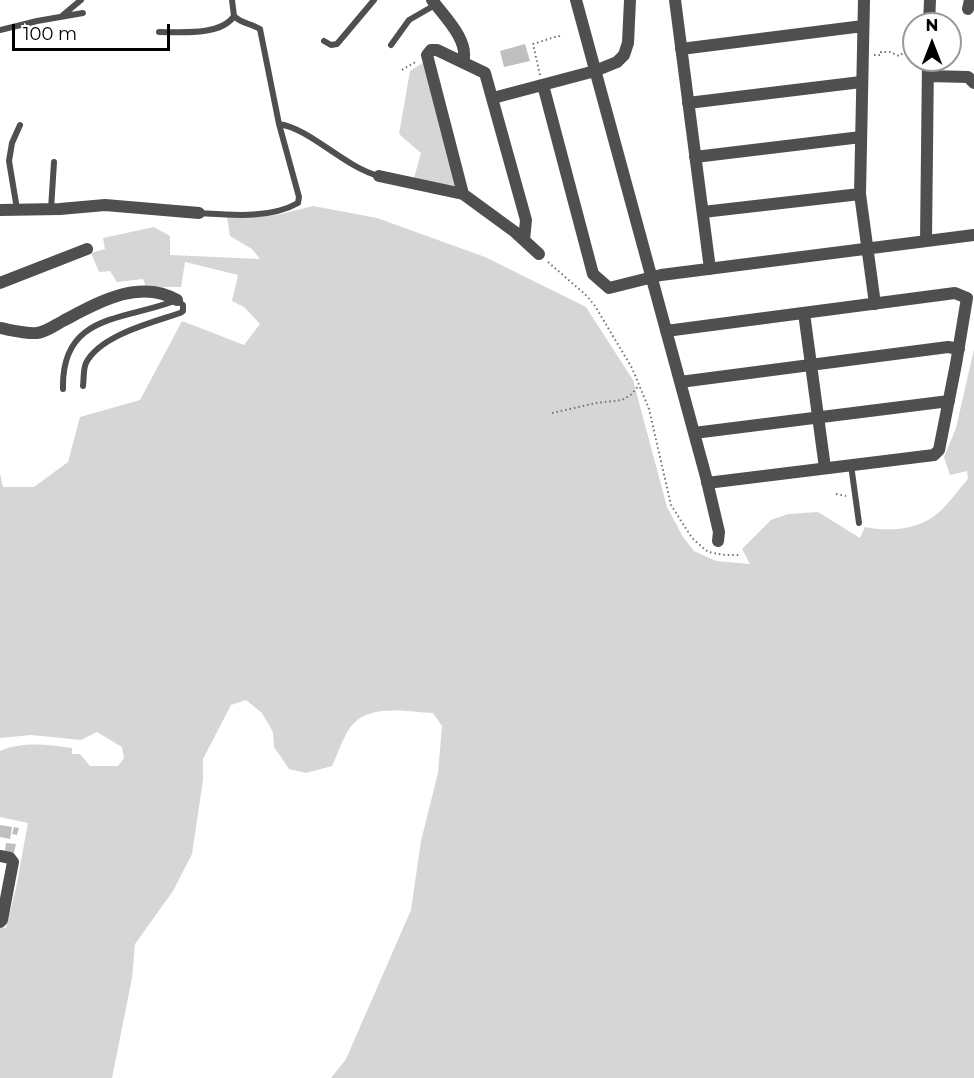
<!DOCTYPE html>
<style>
body{margin:0}
#map{position:relative;width:974px;height:1078px;overflow:hidden;background:#fff;font-family:Montserrat,sans-serif}
canvas{display:block}
.north{position:absolute;left:902px;top:12px;width:60px;height:60px;box-sizing:border-box;background:#fff;border:2px solid #999;border-radius:50%;rotate:0deg;font-size:16px;font-weight:700;line-height:24px;text-align:center;color:#000}
.north::after{content:'';display:block;margin:auto;width:21px;height:27px;background:#000;clip-path:polygon(50% 0,100% 100%,50% 72%,0 100%)}
.scale{position:absolute;left:12px;top:24px;width:158px;height:27px;box-sizing:border-box;border:3px solid #000;border-top:0;padding-left:8px;font-size:18px;line-height:21px;white-space:nowrap;color:#000;-webkit-text-stroke:4px #fff;paint-order:stroke}
</style>
<div id="map">
<canvas width="974" height="1078"></canvas>
<div class="north">N</div>
<div class="scale">100 m</div>
</div>
<script>
const c = document.querySelector('canvas').getContext('2d');
c.lineJoin = 'round';
function fill(path, color) {
  c.fillStyle = color;
  c.fill(path, 'evenodd');
}
function strokePath(path, color, width, dash) {
  c.strokeStyle = color;
  c.lineWidth = width;
  c.lineCap = dash ? 'butt' : 'round';
  c.setLineDash(dash || []);
  c.stroke(path);
}
fill(new Path2D(`
 M424 62 456 185 454 187 414 178 421 153 399 134 410 71Z
 M313 206 377 218 485 257 586 307 633 380 667 507 683 537 694 551 716 561 750 564 742 549 771 520 788 514 818 512 860 538 865 527C887 532 914 530 933 517 946 508 957 491 968 479L967 471 950 475 944 457 956 428 974 349V1078H331L346 1059 411 910 421 841 438 773 442 726 433 713C409 712 373 704 354 723 345 731 338 754 332 766L306 773 289 769 274 747 273 732 262 713 246 700 231 705 203 759V780L192 854 173 891 135 944 132 978 112 1078H0V927L6 928 16 888 28 823 0 817V751C23 741 48 745 72 748V754H80L90 766H118L124 758 122 747 97 732 81 740 31 735 0 738V474L3 487H34L68 462 80 417 140 400 182 321 244 345 260 324 244 307 232 301 238 275 185 262 181 287H146L143 279 117 282 110 271 99 272 91 253 105 249 103 238 154 227 170 236V255L260 259 252 249 230 236 227 217 277 215Z`), '#d6d6d6');
fill(new Path2D(`
 M525 44 530 61 504 67 500 51Z
 M0 825 12 827 10 839 0 837Z
 M14 827 19 828 17 835 12 834Z
 M6 843 16 844 14 853 5 851Z`), '#bfbfbf');
strokePath(new Path2D(`
 M874 55H881V52H890L899 56 905 52 914 54
 M402 70 417 61
 M540 75 533 44 558 36 563 37
 M548 262 587 296 595 306 632 368 649 409 671 505 692 538 708 552 725 555H740
 M552 413 596 403 622 400 632 394 638 386
 M836 494 846 496`), '#717171', 2, [1.5, 3]);
strokePath(new Path2D(`
 M232 0 234 16
 M63 15 81 0
 M0 30 37 21 83 13
 M159 32C180 32 221 36 234 16
 M324 41 331 45 337 44 374 0
 M391 45 409 20 435 5
 M279 124C311 129 344 167 379 176
 M17 209 9 161 12 143 20 125
 M51 209 54 162
 M199 213C231 215 270 219 298 203L299 197 279 124 260 29C252 24 240 23 234 16
 M63 389C61 313 124 321 177 300L183 305V311L180 313C154 322 100 335 86 363 83 369 84 379 83 386
 M851 465 859 523`), '#4f4f4f', 6);
strokePath(new Path2D(`
 M432 0C444 16 470 41 463 62
 M576 0 706 477 719 532 718 541
 M675 0 710 269
 M864 0 860 194 875 304
 M968 9 970 0
 M929 24 930 0
 M681 49 863 26
 M928 76 968 77 974 83
 M543 85 593 274 609 288 661 275 974 235
 M493 98 595 71 617 62 624 55 628 43 630 0
 M688 103 861 82
 M695 157 861 137
 M379 176 463 194 515 232 539 254
 M463 194 427 55 431 50H437L485 73 526 220 524 240
 M0 210 60 209 105 205 199 213
 M703 212 860 194
 M926 241 928 60
 M0 283 87 249
 M804 313 825 468
 M0 328C11 330 26 334 37 333 46 332 55 325 63 321 97 303 139 278 177 300
 M666 331 955 293 967 298 956 364 939 450 934 455 707 483
 M680 382 948 347 959 349
 M694 433 949 401
 M0 856 10 858 13 862 2 920 0 922`), '#4f4f4f', 12);
</script>
